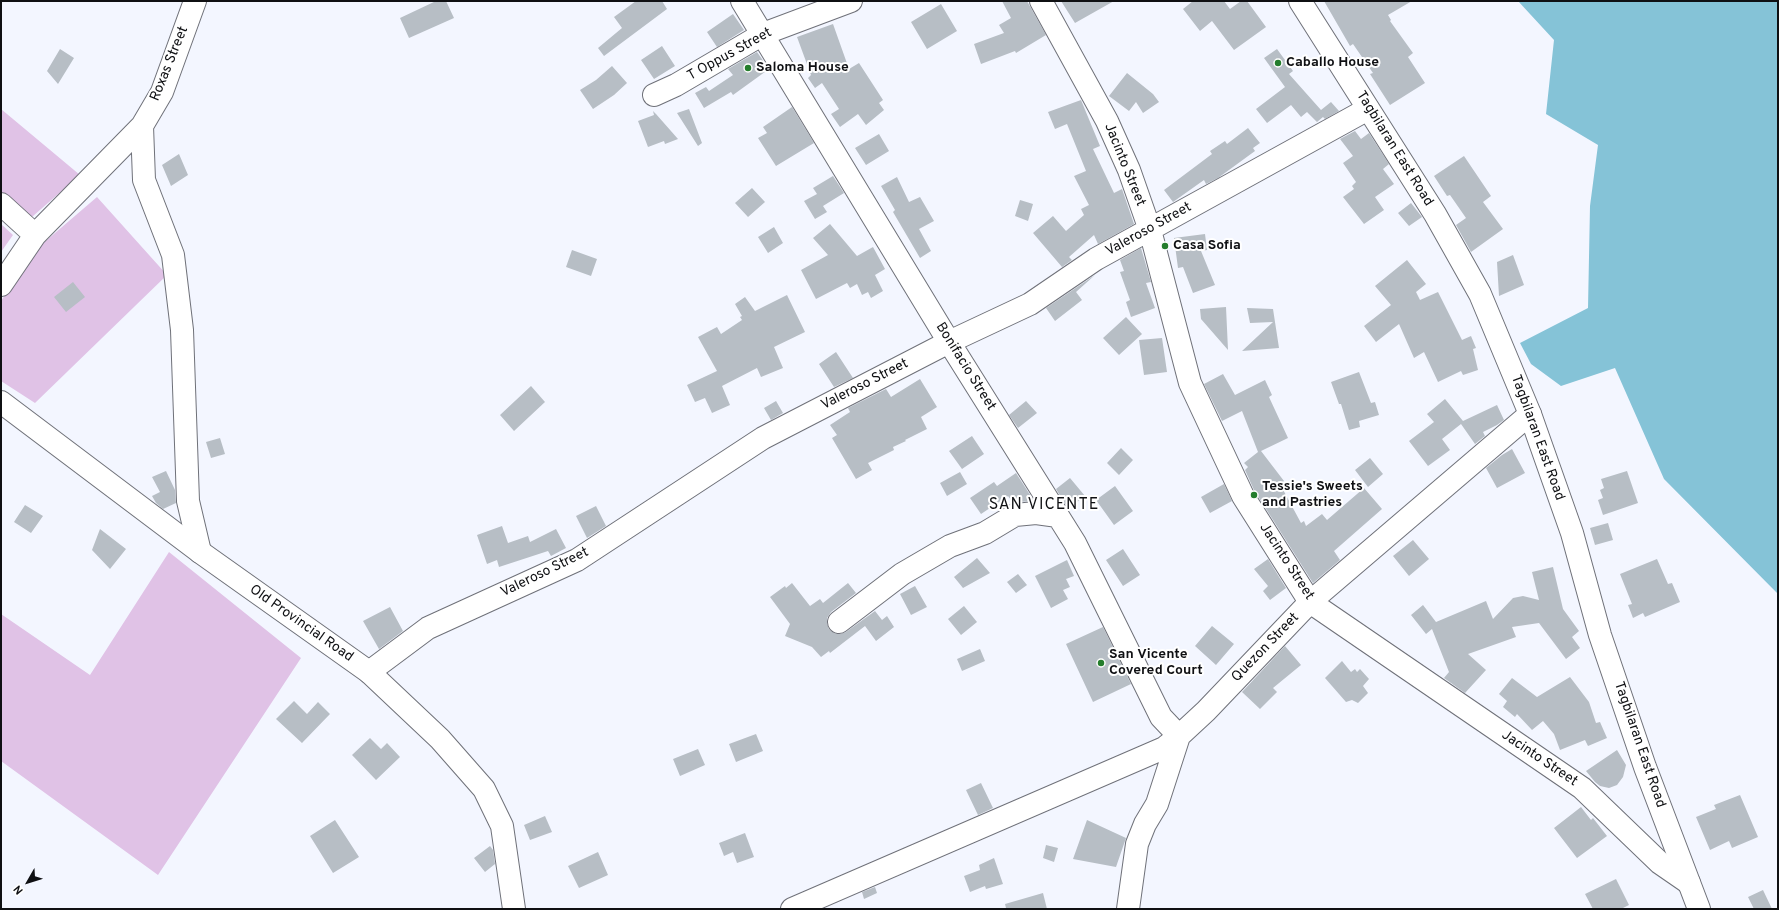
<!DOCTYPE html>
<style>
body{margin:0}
#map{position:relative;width:1779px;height:910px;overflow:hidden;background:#f3f6ff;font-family:Overpass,sans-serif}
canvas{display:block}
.frame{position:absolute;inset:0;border:2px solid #0f1013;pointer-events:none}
.north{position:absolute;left:8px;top:862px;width:40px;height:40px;-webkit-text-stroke:3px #fff;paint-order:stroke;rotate:231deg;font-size:11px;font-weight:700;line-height:16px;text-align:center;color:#0f1013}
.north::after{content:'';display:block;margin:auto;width:14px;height:18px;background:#0f1013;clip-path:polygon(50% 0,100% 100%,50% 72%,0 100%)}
</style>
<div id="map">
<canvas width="1779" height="910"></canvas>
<div class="frame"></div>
<div class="north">N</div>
</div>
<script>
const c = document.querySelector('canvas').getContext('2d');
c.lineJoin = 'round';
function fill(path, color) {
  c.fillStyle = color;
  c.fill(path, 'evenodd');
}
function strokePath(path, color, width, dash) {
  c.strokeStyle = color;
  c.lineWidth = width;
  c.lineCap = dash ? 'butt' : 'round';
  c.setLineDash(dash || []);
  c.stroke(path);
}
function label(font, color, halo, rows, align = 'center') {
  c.font = font + ' Overpass,sans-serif';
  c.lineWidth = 4;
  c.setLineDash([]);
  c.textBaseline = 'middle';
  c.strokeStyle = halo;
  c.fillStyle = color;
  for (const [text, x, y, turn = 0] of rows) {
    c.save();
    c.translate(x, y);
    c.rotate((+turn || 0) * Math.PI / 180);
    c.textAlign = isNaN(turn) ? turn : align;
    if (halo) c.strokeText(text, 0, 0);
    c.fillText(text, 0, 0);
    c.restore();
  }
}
fill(new Path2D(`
 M1 109 80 175 17 230 1 216Z
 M97 197 167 275 35 403 1 381V301L34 251Z
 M1 224 13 235 1 252Z
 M169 552 301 658 158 875 1 761V614L90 675Z`), '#e0c2e6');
fill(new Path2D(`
 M1518 1H1778V594L1664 479 1615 368 1561 386 1531 364 1520 343 1588 308 1590 206 1598 145 1546 114 1554 40Z`), '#85c3d7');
fill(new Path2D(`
 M436 1H446L454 18 409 38 400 18Z
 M636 1H662L667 9 604 56 598 48 622 28 614 17Z
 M1002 1H1027L1046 35 1016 53 1015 51 981 64 974 44 1004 33 999 25 1011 18Z
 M1061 1H1114L1075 23Z
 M1193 1H1224L1230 9 1241 1H1247L1266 27 1234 50 1212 21 1200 31 1183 9Z
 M1324 1H1412L1388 15 1391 20 1390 21 1413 53 1408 57 1425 83 1390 105 1370 74 1373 73 1353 44 1350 46Z
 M941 4 957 31 927 49 911 22Z
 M733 14 744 30 717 47 707 32Z
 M833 24 849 69 859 63 883 100 879 103 884 110 866 125 858 114 840 127 831 114 839 109 822 83 815 88 808 78 811 75 797 37Z
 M662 46 675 66 654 79 641 60Z
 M60 49 74 58 58 84 47 71Z
 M1277 49 1293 71 1289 74 1321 110 1331 102 1339 111 1325 119 1323 117 1317 122 1307 112 1301 117 1291 105 1267 123 1256 109 1285 87 1264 58Z
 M757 52 769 69 733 95 731 92 704 108 695 93 706 87 709 91 733 75 728 69Z
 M612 66 627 83 614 95 593 109 580 90 596 80Z
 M1127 73 1153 94 1159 102 1143 113 1136 102 1129 111 1109 96Z
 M1081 100 1100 146 1093 149 1114 193 1122 189 1134 224 1098 244 1094 235 1069 257 1072 260 1062 267 1033 233 1053 216 1066 231 1084 215 1081 209 1089 205 1074 176 1086 171 1067 124 1055 129 1048 112Z
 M792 107 814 143 776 166 758 138 767 133 763 127Z
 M689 109 702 143 698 146 677 113Z
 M653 111 656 114 678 139 665 144 664 141 648 147 638 121 654 115Z
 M1248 128 1260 143 1253 148 1255 151 1218 178 1206 184 1204 180 1173 202 1164 190 1212 154 1210 151 1225 141 1227 144Z
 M1355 131 1361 139 1369 133 1389 164 1383 169 1394 184 1375 197 1384 210 1364 224 1343 197 1354 189 1352 186 1356 182 1343 163 1353 156 1340 139Z
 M879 134 889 151 866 165 855 148Z
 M179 154 188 175 171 186 162 165Z
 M1464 156 1491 196 1483 202 1503 229 1471 252 1456 225 1466 218 1450 195 1447 196 1434 176Z
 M833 176 844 193 823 206 827 212 815 219 804 201 817 194 813 188Z
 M897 177 909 202 920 197 934 221 919 229 931 251 920 258 893 212 895 210 881 186Z
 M752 188 765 202 748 217 735 203Z
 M1020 200 1033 204 1028 221 1015 216Z
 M1411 203 1422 217 1409 226 1398 213Z
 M830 224 857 256 873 247 885 269 875 275 883 291 871 298 868 292 862 295 857 284 850 288 847 283 816 299 801 270 828 255 813 238Z
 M774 227 783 243 768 253 758 237Z
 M1205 234 1207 250 1201 251 1215 285 1193 293 1183 267 1178 268 1174 238Z
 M1141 248 1151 282 1146 283 1155 308 1131 317 1126 302 1130 300 1120 272 1124 271 1120 260Z
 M572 250 597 259 591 276 566 267Z
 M1513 255 1524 285 1499 296 1497 262Z
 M1407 260 1426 284 1416 292 1420 300 1438 292 1462 340 1471 336 1476 348 1473 349 1478 370 1463 375 1461 371 1438 382 1424 352 1414 358 1399 324 1376 342 1364 326 1391 305 1375 286Z
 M1095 275 1076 292 1082 300 1055 321 1046 308Z
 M73 282 85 297 66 312 54 297Z
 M787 295 805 332 774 347 783 368 761 377 757 368 722 386 730 405 712 413 705 398 695 402 687 385 717 371 698 337 717 327 721 334 742 320 740 317 742 316 735 304 745 297 755 311Z
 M1226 307 1228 350 1201 319 1200 309Z
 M1247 308 1273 309 1279 348 1242 351 1273 322 1250 323Z
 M1126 317 1142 334 1119 355 1103 338Z
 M1162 338 1167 372 1144 375 1139 340Z
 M836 352 853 378 834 387 819 364Z
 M1359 372 1371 403 1375 402 1379 415 1359 421 1360 427 1349 430 1341 404H1339L1331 382Z
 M1223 374 1235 395 1265 380 1272 395 1269 397 1288 438 1261 451 1284 481 1280 484 1301 523 1304 521 1306 526 1322 514 1327 520 1364 488 1382 509 1334 551 1340 560 1313 583 1254 490 1245 470 1248 467 1244 463 1258 452 1242 411 1222 421 1204 384Z
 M920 379 937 407 921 417 927 429 905 440 906 441 893 447 894 450 868 463 872 470 856 479 832 438 837 435 830 425 850 412 848 408 886 389 891 397Z
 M531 386 545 402 514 431 500 415Z
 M1445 399 1463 421 1497 405 1504 420 1497 425 1483 432 1485 436 1475 444 1461 424 1442 439 1450 450 1428 466 1409 441 1434 422 1427 414Z
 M776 401 783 413 771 420 764 408Z
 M1026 401 1037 413 1018 428 1009 415Z
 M972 436 984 454 962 469 949 451Z
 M220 438 225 454 211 458 206 442Z
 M1121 448 1133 460 1119 475 1107 463Z
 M1512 449 1525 473 1497 488 1486 468 1502 455Z
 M1370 458 1383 474 1368 487 1355 470Z
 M166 471 175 490 176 503 163 509 156 503 152 496 160 492 152 477Z
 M1627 471 1638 503 1603 515 1598 500 1603 498 1600 490 1604 488 1601 479Z
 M960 472 967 484 947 496 940 483Z
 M1016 473 1034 501 1018 502 1015 498 1011 500 1008 496 981 514 970 498 994 482 997 486Z
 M1070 478 1085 496 1068 509 1056 489Z
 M1224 484 1232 501 1210 513 1201 497Z
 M1115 486 1133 511 1114 525 1096 500Z
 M25 505 43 516 31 533 14 522Z
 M596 506 606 526 587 538 576 516Z
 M1608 523 1613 540 1595 545 1590 528Z
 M502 526 508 543 528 536 530 542 556 529 566 548 551 556 548 551 499 567 497 560 487 564 477 535Z
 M100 529 126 549 110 569 92 550Z
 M1413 540 1429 559 1409 576 1393 556Z
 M1123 549 1140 575 1123 586 1106 560Z
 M977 558 990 573 963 588 954 577Z
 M1268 559 1286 588 1270 600 1263 591 1268 586 1254 569Z
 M1657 559 1668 584 1672 583 1680 602 1645 617 1643 613 1633 618 1628 605 1632 604 1620 574Z
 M1067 560 1074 576 1066 579 1070 587 1063 590 1068 599 1051 608 1035 576Z
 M1553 567 1563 609 1579 631 1572 637 1580 648 1566 659 1539 623 1512 627 1516 637 1468 654 1486 670 1465 693 1444 678 1449 672 1432 629 1426 634 1411 615 1423 605 1436 622 1486 601 1493 619 1513 598 1523 596 1539 600 1532 572Z
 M1018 574 1027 585 1016 593 1007 582Z
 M792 583 810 606 820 599 823 603 848 583 856 593 831 612 827 618V624L829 629 834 633 840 634 846 632 875 611 882 620 887 616 894 627 876 641 865 626 830 653 829 651 821 657 812 647 785 636 790 624 770 597 785 586 786 588Z
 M915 586 927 607 911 615 900 594Z
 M964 606 977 622 961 635 948 619Z
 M390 607 403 631 379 649 363 621Z
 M1212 626 1234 644 1216 665 1195 646Z
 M1103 627 1131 684 1093 702 1066 644Z
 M1285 646 1301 665 1273 688 1277 692 1260 709 1242 692Z
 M980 649 985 661 962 671 957 659Z
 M1342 661 1351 672 1355 669 1357 672 1360 669 1369 679 1363 686 1368 693 1358 703 1352 700 1346 702 1325 678Z
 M1570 677 1589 702 1596 723 1600 722 1607 738 1588 746 1585 740 1560 750 1554 734 1543 721 1532 730 1517 714 1515 717 1503 707 1507 701 1499 694 1512 678 1537 697Z
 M294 701 307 714 318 702 330 714 302 743 276 719Z
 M756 734 763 751 736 762 729 744Z
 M370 738 381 749 387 743 400 757 376 780 352 755Z
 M698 749 705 765 680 776 673 759Z
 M1617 750 1626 765 1623 777 1617 785 1609 788 1600 786 1595 782 1586 771Z
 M981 783 993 808 978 815 966 790Z
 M1740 795 1758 837 1732 848 1729 841 1710 850 1696 817 1716 809 1714 805Z
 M1581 807 1591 820 1593 818 1607 836 1577 858 1554 828Z
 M545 816 552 832 530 840 524 825Z
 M335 820 359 857 333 873 310 836Z
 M1087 820 1126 838 1116 867 1073 859Z
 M745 833 754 857 737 863 733 852 724 856 719 843Z
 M1046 845 1058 848 1054 862 1043 858Z
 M490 846 493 850 495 864 485 872 474 858Z
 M598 852 608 875 579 888 568 866Z
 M994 858 1003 884 986 889 985 886 970 892 964 876 980 870 979 865Z
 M1616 879 1629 905 1621 909H1593L1585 894Z
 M875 887 877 893 864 899 862 892Z
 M1763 890 1772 909H1754L1748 897Z
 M1043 893 1047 909 1006 908 1005 904Z`), '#b7bec5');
const minor = new Path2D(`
 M742 1 949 342 1075 543 1161 717 1179 736
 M1041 1 1107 121 1129 170 1150 230 1190 383 1243 496 1310 602 1582 788 1660 863 1689 883
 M654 95 676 85 763 34 851 1
 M142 126 144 180 173 255 182 330 188 501 200 552
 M1 204 35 235
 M1 285 35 235 142 126 162 92 195 1
 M839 622 902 574 950 546 985 533 1015 515 1036 513 1058 516
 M369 672 428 628 577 560 763 438 949 342 1030 304 1096 259 1368 109
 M792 909 1164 748 1179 736 1206 711 1310 602 1530 414
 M1128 909 1137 844 1145 824 1157 804 1179 736`);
const major = new Path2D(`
 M1300 1 1435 214 1480 294 1530 414 1572 533 1600 635 1645 767 1699 909
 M1 402 200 552 369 672 440 739 484 789 502 826 514 909`);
strokePath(minor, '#6f7179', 24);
strokePath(major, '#6f7179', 24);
strokePath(minor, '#fff', 22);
strokePath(major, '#fff', 22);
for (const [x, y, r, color] of [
 [1278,63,4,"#247d2c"],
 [748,68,4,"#247d2c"],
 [1165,246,4,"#247d2c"],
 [1254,495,4,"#247d2c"],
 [1101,663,4,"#247d2c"]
]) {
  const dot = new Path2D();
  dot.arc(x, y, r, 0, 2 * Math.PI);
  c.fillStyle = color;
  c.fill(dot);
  strokePath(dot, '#fff', 1.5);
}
label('14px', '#0f1013', '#fff', [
 ["T Oppus Street",730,55,-29],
 ["Roxas Street",170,64,-68],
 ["Tagbilaran East Road",1394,149,58],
 ["Jacinto Street",1124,165,68],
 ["Valeroso Street",1149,230,-29],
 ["Bonifacio Street",965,367,58],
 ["Valeroso Street",865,385,-27],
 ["Tagbilaran East Road",1537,438,70],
 ["Jacinto Street",1286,562,57],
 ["Valeroso Street",545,573,-26],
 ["Old Provincial Road",301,624,35],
 ["Quezon Street",1266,648,-46],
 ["Tagbilaran East Road",1639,745,71],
 ["Jacinto Street",1539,759,34]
]);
label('bold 14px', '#0f1013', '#fff', [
 ["Caballo House",1286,63],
 ["Saloma House",756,68],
 ["Casa Sofia",1173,246],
 ["Tessie's Sweets",1262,487],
 ["and Pastries",1262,503],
 ["San Vicente",1109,655],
 ["Covered Court",1109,671]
], 'left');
c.letterSpacing = '1px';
label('16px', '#0f1013', '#fff', [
 ["SAN VICENTE",1044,506]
]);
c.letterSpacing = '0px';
</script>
